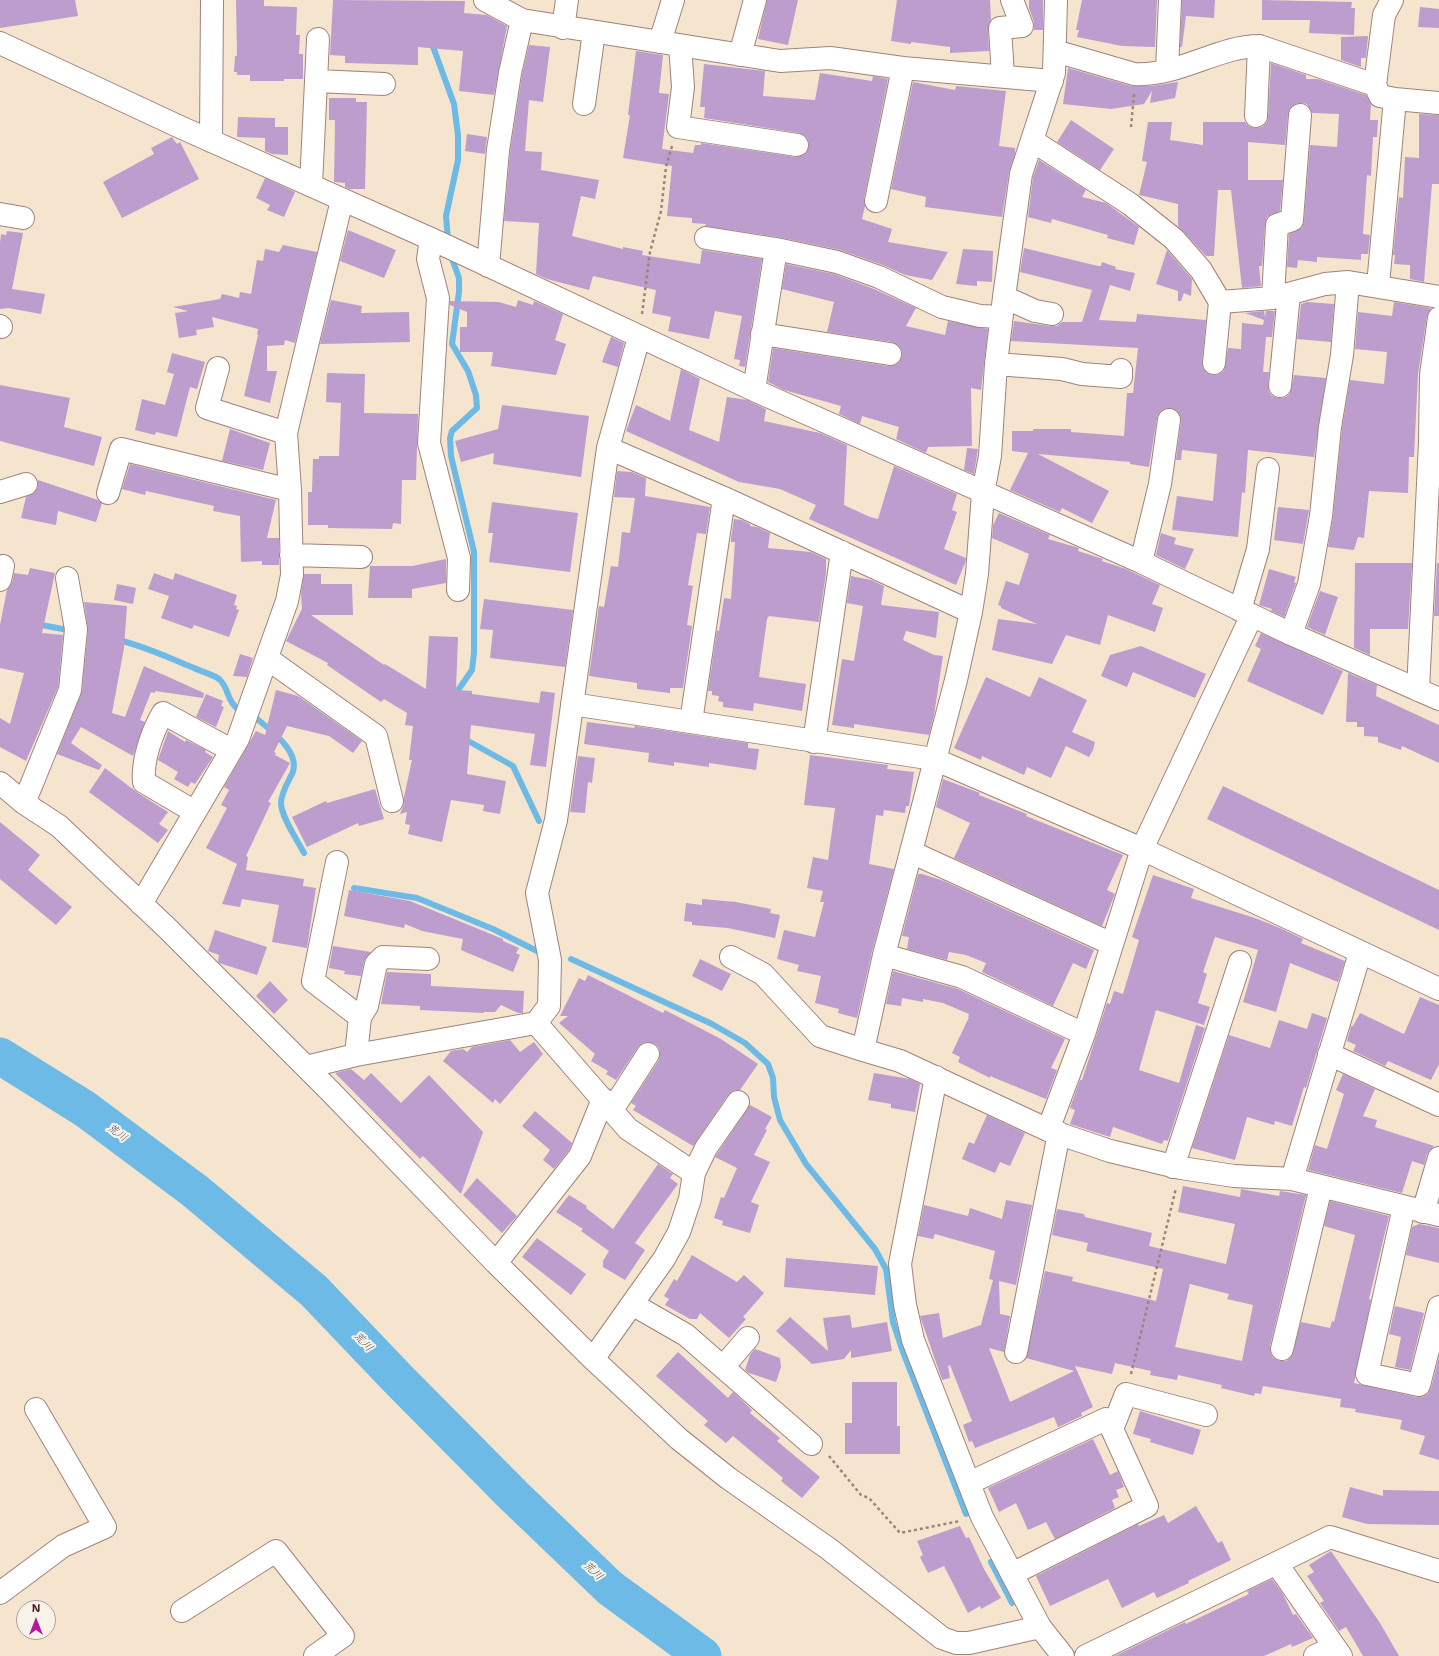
<!DOCTYPE html>
<meta charset="utf-8">
<style>
body{margin:0}
#map{position:relative;width:1439px;height:1656px;overflow:hidden;background:#f5e5ce;font-family:"Shantell Sans",sans-serif}
canvas{display:block}
.north{position:absolute;left:16px;top:1600px;width:40px;height:40px;box-sizing:border-box;background:#f7f3e8;border:1px solid #b29e9c;border-radius:50%;rotate:0deg;font-size:11px;font-weight:700;line-height:16px;text-align:center;color:#4a1f2b}
.north::after{content:'';display:block;margin:auto;width:14px;height:18px;background:#b5179e;clip-path:polygon(50% 0,100% 100%,50% 72%,0 100%)}
</style>
<div id="map">
<canvas width="1439" height="1656"></canvas>
<div class="north">N</div>
</div>
<script>
const c = document.querySelector('canvas').getContext('2d');
c.lineJoin = 'round';
function strokePath(path, color, width, dash) {
  c.strokeStyle = color;
  c.lineWidth = width;
  c.lineCap = dash ? 'butt' : 'round';
  c.setLineDash(dash || []);
  c.stroke(path);
}
function fill(path, color) {
  c.fillStyle = color;
  c.fill(path, 'evenodd');
}
function label(font, color, halo, rows, align = 'center') {
  c.font = font + ' "Shantell Sans","Klee One",sans-serif';
  c.lineWidth = 4;
  c.setLineDash([]);
  c.textBaseline = 'middle';
  c.strokeStyle = halo;
  c.fillStyle = color;
  for (const [text, x, y, turn = 0] of rows) {
    c.save();
    c.translate(x, y);
    c.rotate((+turn || 0) * Math.PI / 180);
    c.textAlign = isNaN(turn) ? turn : align;
    if (halo) c.strokeText(text, 0, 0);
    c.fillText(text, 0, 0);
    c.restore();
  }
}
strokePath(new Path2D(`
 M431 41 454 104 458 135V160L446 216 448 240
 M450 253 459 278V292L452 344 468 371 476 395 477 408 452 431 450 438 451 456 474 552V653L472 670 454 696
 M36 624 68 630
 M118 640C145 646 169 658 194 668 202 672 212 674 219 679 230 688 225 702 242 712
 M256 718C270 730 302 752 292 774 288 782 281 793 281 803 281 817 298 841 304 853
 M463 738 513 766 539 821
 M354 888 417 898 493 929 537 951
 M571 959 712 1024 745 1043 768 1064 773 1078 774 1097 780 1120 806 1164 875 1249 886 1269 893 1322 903 1352 966 1514
 M991 1562 1012 1603`), '#6dbae7', 6);
strokePath(new Path2D(`
 M0 1056 85 1109 195 1191 314 1291 398 1379 514 1496 610 1588 703 1656`), '#6dbae7', 37);
fill(new Path2D(`
 M0 0H75L78 16 0 28Z
 M236 0H264V6L297 7 296 35H300L299 54H303V79H284V81H250V75H237V72H234L235 56H237Z
 M333 0 465 1 464 13 487 15 507 26 494 95 459 91 463 51 418 47V65L345 63V56L330 55Z
 M767 0H798L788 45 758 39Z
 M897 0H990L991 20 988 29 989 51 950 53V47L911 42V44L891 41Z
 M1029 0H1043V30H1034V22L1029 8Z
 M1082 0H1157L1155 47 1122 46 1077 37 1079 30H1076Z
 M1182 0H1215L1214 18 1186 16 1182 47H1180Z
 M1262 0 1352 2 1351 8H1355L1354 35 1309 33 1310 20H1262Z
 M1420 7 1439 9V28L1418 27Z
 M1368 36 1366 58H1361V67L1341 60V37Z
 M529 45 550 47 543 102 529 100 525 151 542 152 541 170 599 180 595 199 581 196 572 236 623 249V247L643 251 642 255 700 264 702 250 762 259 745 367 739 366 740 360 734 359 742 316 715 311 709 339 668 331 671 317 652 313 656 290 593 276 589 290 547 279 536 274 539 223 504 221 510 152 522 75Z
 M636 51 663 55 659 93 669 94 662 149 693 153 695 145H701V143L796 157 802 156 806 153 809 146 808 140 805 136 799 133 704 118 705 107H700L704 64 765 71 763 96 815 100 820 73 872 81 873 76 888 79 864 199 865 206 862 219 892 229 888 242 948 252 932 280 905 275 883 265 840 250 778 237 705 226 706 224 692 223V218L667 216 672 166 623 158 630 115H628Z
 M1271 63 1306 75V79H1318L1366 95 1371 104 1370 120H1378L1377 137H1373L1371 176 1367 175 1363 234 1370 235 1368 254H1361V260L1317 257V262L1298 260 1297 268 1287 267 1289 234 1302 228 1304 221 1310 145 1337 147 1339 114 1312 113 1307 104 1301 103 1295 104 1290 108 1288 114 1285 145 1248 142V180H1283L1280 211 1267 217 1265 224 1262 266H1259L1261 286 1242 288 1231 190H1218L1214 256H1206L1178 226V204L1139 195 1147 162 1142 161 1148 122H1172L1170 140 1203 145V122H1245L1249 126 1255 128 1262 127 1267 122 1268 117Z
 M1068 68 1131 86H1151L1178 82 1175 98 1150 103 1152 91 1144 104 1111 109 1063 104Z
 M913 82 955 90 956 86 1006 91 999 146 1015 148V154L1009 172 1002 217 925 207 926 197 891 189Z
 M329 98H356V102H367L365 189H349L345 187V183L334 182 335 120H329Z
 M1419 114 1439 115V184H1432L1424 282 1410 279V265L1394 264 1395 255H1393L1399 197 1403 198 1405 157 1419 158Z
 M238 117 275 118V127H288V155L272 154 265 151V138L237 137Z
 M1071 120 1114 149 1100 170 1057 142Z
 M467 134 487 137 485 154 465 151Z
 M172 137 177 144 180 142 199 179 122 218 103 182 154 154 151 148Z
 M1039 160 1086 190 1082 197 1106 203 1139 227 1134 245 1107 238 1108 235 1052 219 1051 223 1028 217 1033 177Z
 M265 178 295 192 284 217 267 210 270 205 256 198Z
 M348 230 396 250 384 278 340 261Z
 M7 231 23 233 12 289 45 294 41 314 8 308 0 309V243L1 234 6 235Z
 M283 245 317 252 295 343 285 340 284 345 267 346V371H277L270 403 244 396 258 335 257 334 258 329 212 317 214 327 196 330 197 335 179 338 175 313 188 311 173 307 220 299 222 294 239 298 240 292 251 294 257 260 263 261 265 249 279 252Z
 M1024 248 1098 266H1101L1102 262 1116 267 1115 269 1135 273 1130 291 1110 285 1099 320 1136 322 1137 314 1206 320 1202 362 1203 368 1207 373 1213 375 1219 374 1224 371 1228 348 1241 349 1242 323 1263 325 1264 320 1245 313 1264 311 1265 317 1266 311H1275L1272 337H1266L1263 372H1269L1268 385 1269 392 1272 396 1279 398 1286 397 1290 394 1294 375 1326 378 1314 457 1248 450 1245 493 1242 492 1238 537 1172 530 1177 496 1213 501 1217 454 1182 450 1181 460H1176L1181 421 1180 415 1176 410 1171 408 1164 409 1159 413 1157 418 1149 467 1130 464V462L1038 454 1109 491 1092 523 1062 508 1060 512 1010 490 1028 453 1012 451V431H1033V429H1071V432L1124 436 1127 393H1133L1138 348 1011 341 1014 321 1050 326H1057L1062 322H1082L1092 290 1020 272Z
 M963 249 993 251 992 282 977 281V286L956 284Z
 M1167 250 1192 279 1191 296 1184 293 1181 301H1178V291L1156 284Z
 M786 264 834 274 874 289 916 308 906 326 945 335 948 321 988 329 981 390 971 388 972 446 928 447 926 453 896 439 899 427 862 416 860 424 839 414 841 406 784 390 768 382 773 348 888 366 895 365 899 362 902 356 901 349 898 345 892 342 827 332 834 302 782 289Z
 M331 300 362 306 361 313 409 312 410 342 320 344Z
 M518 300 533 305 534 301 563 314 555 340 566 344 556 375 491 366 493 352H460V327H467V312L450 305V301L499 302 516 307Z
 M1307 302 1334 304 1331 342 1297 339 1301 304Z
 M1394 302 1431 308 1427 316 1418 374 1414 457H1409L1408 493 1369 491 1364 538 1358 537 1354 550 1328 547 1333 517 1342 429 1350 380 1384 384 1387 352 1355 349 1358 312 1392 316Z
 M611 337 624 343 618 367 602 362Z
 M172 353 205 362 197 389 190 387 177 437 156 432 155 435 135 430 142 399 165 405 174 374 167 372Z
 M681 369 700 379 689 430 719 442 727 397 747 400 766 409 764 421 820 433 847 445 844 505 870 517 878 519 894 466 957 494 952 510 957 512 944 549 966 558 965 563 956 585 809 519 816 505 780 489 739 482 626 431 636 405 670 421Z
 M327 373 365 374 364 413 418 414 416 480H402L401 524 393 523 392 529 328 528V525H308V492H312L313 459H319V456H339L341 403 326 402Z
 M0 385 70 398 64 427 102 437 94 466 0 441Z
 M502 405 589 416 581 477 493 464 494 453 461 462 455 441 498 429Z
 M230 429 270 443 263 470 222 461Z
 M967 448 978 449 974 474 964 470Z
 M130 464 276 500 267 538H279V565H262V561L241 562 240 516 213 511 214 506 146 491 145 495 122 489Z
 M617 471 632 472 646 478 645 496 710 507 706 534 697 533 688 585 693 586 687 625 692 626 683 688H670V693L637 689V683L589 676 599 606 604 607 611 566 618 567 622 532 630 533 635 498 614 497Z
 M38 480 98 500 102 503 96 522 58 511 56 525 21 518 26 497 35 492 38 486Z
 M492 502 578 513 570 572 489 562 493 533H488Z
 M1278 507 1309 510 1303 544 1274 540Z
 M999 513 1050 535 1048 539 1079 548 1078 551 1103 559 1102 561 1126 569 1160 585 1152 604 1163 608 1155 632 1108 615 1100 645 1066 635 1052 664 992 650 998 619 1037 624 1001 608V606L998 605 1006 581 1019 585 1029 554 992 538 993 525Z
 M734 519 742 520 750 524V526L757 527 770 533 768 548 811 552 826 559V573L819 622 769 616 767 619 759 677 806 684 802 711 754 703 753 711 723 707V702L718 701 719 696 712 695V691H708L717 630 719 631 724 598 731 599 735 542H731V538Z
 M1161 533 1176 538 1174 544 1194 549 1185 569 1156 555Z
 M446 559V583L412 589V598H368L370 566H412Z
 M1355 563H1412L1408 629H1370V655L1354 648Z
 M1437 563H1439V616H1434Z
 M30 568 55 573 42 633 63 635 58 687 26 761 0 747V718L10 724 24 673 0 668V625L7 590 12 583 14 573 28 575Z
 M1269 569 1296 577 1294 582 1296 583 1284 617 1271 611 1272 609 1259 605Z
 M154 573 173 580 175 573 237 595 234 605 237 606 236 609 239 610 229 637 194 625 192 629 161 618 169 596 148 589Z
 M304 574H321V584H352L353 615H311L384 665 385 664 426 689 429 636 458 637 456 690 472 691V694L539 703 541 691 555 693 546 767 530 765 535 734 471 725 467 774 506 781 500 814 483 811 484 805 451 800 442 842 408 834 410 825 405 824 407 812 400 814 404 804V797L412 760H409L413 726 405 725 407 713 384 699 381 702 327 665 328 663 286 641 302 609 301 593Z
 M851 576 871 580 884 586 881 605 939 612 936 638 906 631 903 640 934 655 943 656 934 715 929 735 854 724V728L832 725 842 659 854 661 863 606 847 603Z
 M117 584 136 588 133 604 114 600Z
 M1320 591 1338 597 1325 635 1307 627Z
 M484 599 573 610 565 667 490 658 493 630 480 629Z
 M84 602 127 606 124 648 112 713 125 717 144 666 204 693 203 698 155 691V693L151 692 140 720 145 722 133 756 81 727 71 743 102 765 99 770 57 754 82 691 88 630Z
 M1261 633 1343 671 1323 715 1247 681 1261 649 1255 646Z
 M1141 646 1206 674 1195 698 1133 672 1127 687 1101 676 1110 655Z
 M240 654 253 658 247 677 233 676Z
 M1348 673 1377 685 1376 696 1439 725V763L1402 746 1401 750 1378 742V737L1364 736V727H1357V722H1346Z
 M986 677 1030 697 1039 677 1087 700 1072 732 1095 742 1093 750 1089 757 1066 746 1051 778 1027 767 1024 775 982 756 981 760 954 748Z
 M276 690 298 696 362 741 353 753 329 736 287 726 274 752 276 753 275 755 290 763 268 802 271 803 246 856 248 857 246 870 304 879 303 886 316 888 307 948 272 942 279 905 242 899 240 907 222 904 237 864 206 848 227 808 221 805 229 790 224 787 256 731 265 735Z
 M206 694 223 701 221 706 224 707 216 727 196 717Z
 M587 722 634 728 635 726 748 743V748L759 749 756 770 709 763V767L674 762V766L648 762 649 753 584 744Z
 M168 731 185 742 186 740 206 750 205 752 213 757 195 784 191 782 188 787 174 779 178 772 158 760Z
 M810 755 888 765 887 769 914 772 909 806H906L905 813 884 810 883 816 876 815 869 864 894 869 872 952 857 1018 838 1013 839 1009 815 1003 821 976 797 971 799 965 777 959 784 930 815 937 824 902H820L823 891 807 888 813 857 828 860 835 808 804 805Z
 M578 756 595 758 592 783 588 782 585 813 570 812Z
 M105 768 138 793 168 812 159 824 168 830 158 843 89 792Z
 M943 779 980 793 979 795 1027 814 1026 816 1123 855 1107 890 1115 894 1102 926 954 858 970 823 936 807Z
 M1223 786 1439 890V930L1207 819Z
 M375 789 384 819 359 826 358 823 307 847 292 817 326 801 327 803Z
 M0 822 40 855 28 870 72 907 56 925 0 879Z
 M918 874H922L944 881 1094 950 1086 969 1073 963 1053 1006 982 972 986 963 966 955 949 952 947 960 907 949 909 937 902 936Z
 M1153 875 1194 889 1191 898 1255 918 1280 928 1303 939 1301 943 1345 961 1338 982 1290 963 1276 1012 1243 1002 1258 950 1215 937 1203 972 1207 974 1198 1003 1210 1007 1204 1025 1156 1010 1139 1070 1179 1083 1196 1025 1205 1028 1168 1141 1164 1140 1162 1144 1113 1127 1110 1137 1070 1124 1075 1110 1070 1108 1080 1080H1082L1107 1003 1110 1004 1114 991 1123 994 1139 940 1132 937Z
 M349 890 410 901 503 939V941L519 948 516 953 520 955 513 972 461 950 463 939 422 931 405 924 404 928 344 916Z
 M702 899 736 902 771 909 770 913 780 915 775 938 728 928 692 925V922L684 921 686 903 702 905Z
 M215 930 267 947 257 975 219 963 218 961 219 955 208 951Z
 M333 946 371 952 364 961 361 976 344 974 345 971 329 968Z
 M700 959 731 974 722 991 692 976Z
 M893 971 958 989 1065 1039 1051 1068 1057 1070 1046 1099 990 1076V1078L958 1062 960 1057 952 1053 969 1017H968L969 1014 943 1003 923 999V1002L902 998 901 1006 886 1004Z
 M387 972 431 974V986L524 991 523 1013H518L501 1005 495 1012H483L484 1013 420 1010V1006L381 1004Z
 M588 975 663 1013 665 1010 721 1039 758 1064 740 1090 733 1091 728 1095 693 1146 633 1110 636 1106 631 1103 659 1060 660 1054 659 1048 655 1044 648 1042 642 1043 638 1047 616 1080 606 1074 608 1071 591 1061 595 1054 559 1023 568 1016H560L579 978 585 981Z
 M270 981 288 1000 274 1014 256 996Z
 M1420 997 1439 1005V1064L1431 1080 1388 1061 1385 1066 1353 1051 1356 1045 1347 1041 1351 1026H1353L1360 1013 1404 1034Z
 M1312 1013 1327 1018 1306 1088 1304 1087 1292 1126 1275 1121 1274 1125 1247 1117 1235 1160 1192 1148 1229 1035 1270 1048 1279 1020 1307 1029Z
 M510 1040 520 1052 534 1042 543 1054 500 1104 495 1099 493 1103 443 1061 451 1051 463 1049 467 1052 472 1047Z
 M351 1069 364 1080 371 1073 401 1103 429 1075 483 1132 461 1194 423 1156 420 1159 335 1073Z
 M874 1073 910 1079 920 1084 915 1112 891 1108V1104L868 1100Z
 M1343 1074 1375 1089 1363 1116 1377 1120 1375 1127 1434 1146 1427 1154 1424 1165 1412 1161 1402 1193 1308 1170 1315 1145 1327 1149 1344 1094 1336 1090Z
 M750 1105 772 1117 765 1129 767 1130 754 1155 770 1162 751 1202 759 1205 750 1233 722 1225 723 1221 714 1218 721 1197 724 1198 737 1168 715 1157Z
 M535 1111 572 1143 569 1150 554 1169 543 1160 550 1150 522 1126Z
 M987 1115 1025 1133 1010 1166 1000 1162 995 1173 962 1159 969 1142 974 1144Z
 M658 1164 673 1174 670 1178 678 1184 635 1243 645 1250 625 1280 603 1267V1261L609 1251 581 1231 583 1229 556 1212 569 1195 587 1206 586 1208 613 1229Z
 M477 1178 517 1216 502 1233 463 1195Z
 M1183 1186 1240 1197 1241 1189 1279 1196 1280 1191 1306 1195 1270 1346V1352L1273 1358 1279 1361H1286L1291 1357 1301 1322 1330 1328 1332 1321 1334 1322 1355 1235 1324 1226 1330 1201 1389 1216 1369 1299 1371 1300 1354 1383 1416 1397H1422L1428 1394 1431 1388 1439 1357V1460L1419 1454 1425 1436 1400 1429 1402 1420 1355 1412 1356 1409 1340 1407 1341 1399 1263 1386 1261 1394 1255 1393 1254 1396 1221 1388 1222 1385 1178 1375 1177 1380 1150 1375 1151 1371 1115 1363 1112 1374 1075 1366 1093 1407 1081 1413 1082 1416 1058 1427 1054 1417 975 1448 972 1441 969 1442 963 1425 972 1421 950 1365 948 1366 950 1378 942 1380 920 1316 939 1313 943 1338 981 1325 993 1280 989 1279 995 1251 935 1234 933 1239 918 1236 924 1205 968 1216 970 1208 1002 1219 1006 1200 1032 1205 1016 1285 999 1281 1000 1314 1010 1316 1004 1352 989 1348 1010 1402 1074 1371 1026 1358 1045 1271 1073 1277 1072 1281 1156 1301 1163 1269 1086 1251 1088 1243 1052 1235 1057 1209 1084 1214 1085 1217 1152 1233 1149 1246 1226 1264 1235 1224 1178 1212ZM1190 1284 1229 1294 1227 1299 1253 1305 1242 1361 1175 1347Z
 M1419 1224 1439 1228V1263L1406 1255 1412 1227Z
 M537 1238 586 1274 571 1295 522 1257Z
 M692 1255 737 1282 744 1275 764 1293 743 1317 746 1319 729 1338 700 1313 697 1319H690L665 1305 669 1299 664 1296 674 1279 677 1281Z
 M786 1258 878 1266 875 1295 784 1287Z
 M1395 1306 1424 1313 1410 1370 1395 1367 1401 1337 1389 1334Z
 M850 1315 852 1328 887 1322 892 1351 851 1358V1350L844 1359 812 1364 776 1331 790 1317 828 1351 823 1318Z
 M755 1349 780 1358 781 1367 776 1382 749 1373 745 1370 750 1355Z
 M678 1352 728 1398 733 1392 752 1410 750 1413 780 1438 777 1441 820 1477 802 1498 781 1481 783 1478 733 1436 726 1443 704 1425 708 1421 656 1376Z
 M852 1382H897V1426H900V1454H845V1423H852Z
 M1140 1411 1201 1430 1193 1455 1150 1442 1151 1439 1133 1434Z
 M1093 1439 1110 1475 1118 1471 1124 1487 1116 1490 1119 1497 1112 1500 1115 1508 1055 1539 1046 1522 1028 1530 1016 1503 999 1512 988 1488Z
 M1350 1487 1383 1496V1490L1439 1491V1525L1367 1524 1342 1517Z
 M1196 1506 1218 1543 1222 1541 1231 1560 1188 1581 1189 1583 1157 1598 1154 1592 1122 1608 1108 1579 1050 1606 1036 1576 1138 1524 1139 1526 1164 1515 1168 1523Z
 M960 1526 966 1538 969 1537 984 1569 1001 1598 981 1609 980 1606 968 1613 944 1566 928 1573 920 1557 923 1555 917 1541Z
 M1331 1551 1380 1623 1399 1656H1363L1346 1627 1339 1631 1320 1603 1324 1601 1307 1576 1314 1572 1309 1565Z
 M1272 1579 1283 1594 1293 1615 1296 1614 1313 1638 1292 1647 1291 1644 1264 1656H1115L1185 1622 1186 1624 1249 1594 1247 1591Z`), '#bd9dce');
const minor = new Path2D(`
 M485 0 522 20 780 61 830 58 903 68 1052 81
 M1056 0 1054 73 1021 174 1004 297 996 364 990 456 983 493 977 574 971 612 956 680 884 955 863 1050 900 1061 1048 1130 1110 1151 1181 1168 1234 1176 1292 1179 1439 1215
 M1392 0 1384 15 1375 85 1380 96 1395 99 1439 103
 M563 28 567 0
 M660 42 673 0
 M0 43 180 127 440 243 754 390 1141 562 1291 634 1439 699
 M680 45 683 87 678 127 797 145
 M1055 51 1134 74C1178 77 1218 46 1259 46L1375 85
 M740 55 755 0
 M1167 70 1170 0
 M1003 76 1000 28 1022 26 1012 0
 M316 81 318 39
 M584 104 594 32
 M1256 116 1259 46
 M211 141 212 0
 M1033 141 1130 204 1174 239 1201 270 1220 302 1273 298 1325 284 1348 282 1439 297
 M311 185 316 81 384 84
 M876 201 903 68
 M0 214 23 218
 M706 238 776 249
 M431 239 428 259 438 298 429 443 459 558 458 590
 M488 266 498 150 510 73 522 20
 M1378 285 1395 99
 M1004 297 1035 311 1052 314
 M1273 298 1277 225 1292 220 1300 115
 M0 326 1 327
 M762 334 890 354
 M1214 363 1220 302
 M996 364 1062 369 1082 374 1121 377V370
 M218 368 207 408 286 433
 M1280 386 1289 294
 M754 390 776 249 837 262 879 277 942 307 980 316 1001 317
 M608 448 724 498 971 612
 M0 492 26 484
 M108 493 121 449 290 490
 M291 555 361 557
 M1141 562 1160 484 1169 420
 M0 580 3 566
 M1240 610 1258 549 1268 469
 M1291 634 1309 584 1321 516 1330 427 1342 355 1348 282
 M268 659 376 736 392 801
 M1418 690 1430 442 1431 375 1439 318
 M572 704 934 759 1142 849 1439 989
 M691 722 724 498
 M814 742 842 552
 M0 783 24 803 59 826 167 928 331 1092 496 1263 593 1359 679 1439 728 1478 829 1549 942 1638 956 1643H969L1040 1627 1063 1656
 M24 803 70 690 76 629 67 578
 M195 812 144 782C142 760 152 732 163 713L231 750
 M911 852 1112 944
 M337 862 313 981 360 1017 356 1055
 M141 904 238 739 287 601 292 575 290 490 286 433 342 200
 M884 955 962 977 1084 1034
 M731 957 763 974 820 1036 863 1050
 M360 1017 367 1006 376 964 383 957 428 959
 M1329 1054 1439 1105
 M306 1067 356 1055 536 1023
 M936 1077 900 1264 905 1305 913 1340 982 1517 1040 1627
 M612 1110 648 1054
 M1048 1130 1084 1034 1142 849 1252 615
 M1173 1167 1240 962
 M694 1173 706 1148 738 1102
 M1292 1179 1360 953
 M1404 1207 1367 1374 1419 1385 1439 1307
 M1423 1212 1439 1158
 M496 1263 580 1156 603 1099
 M632 1304 686 1335 811 1444
 M1282 1349 1321 1187
 M1016 1352 1059 1133
 M593 1359 664 1259 679 1232 690 1199 694 1173 628 1129 536 1023 549 1006 550 960 537 893 556 820 608 448 639 337
 M723 1367 748 1338
 M969 1483 1106 1419 1112 1429
 M1277 1564 1341 1656
 M1012 1574 1147 1506 1112 1429 1126 1394 1206 1415
 M0 1593 63 1546 105 1527 36 1409
 M182 1611 276 1551 343 1636 315 1656
 M1086 1656 1330 1537 1439 1571
 M1315 1656 1334 1647`);
strokePath(minor, '#a0827c', 24);
strokePath(new Path2D(`
 M1131 127 1134 94
 M642 314 650 252 661 211 666 167 672 146
 M1131 1374 1176 1188
 M829 1456 861 1495 869 1498 900 1533 960 1521`), '#a0827c', 2.5, [3, 3]);
strokePath(minor, '#fff', 22);
label('italic 11px', '#544e63', '#f7f3e8', [
 ["荒川",117,1133,37],
 ["荒川",363,1342,46],
 ["荒川",593,1571,44]
]);
</script>
